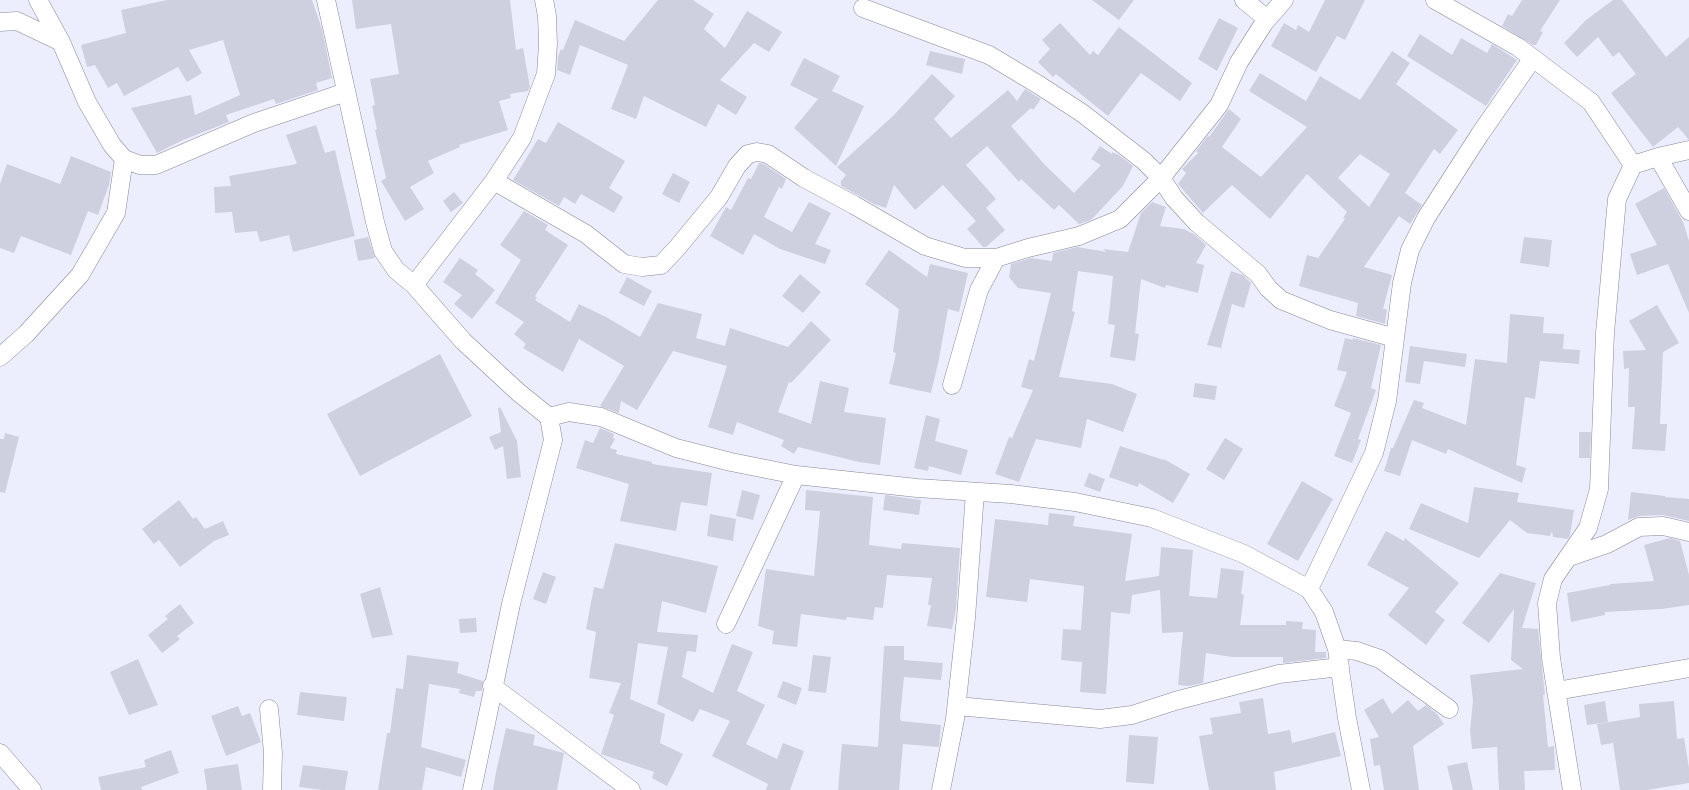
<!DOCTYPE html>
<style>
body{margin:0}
canvas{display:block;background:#eceefe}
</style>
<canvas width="1689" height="790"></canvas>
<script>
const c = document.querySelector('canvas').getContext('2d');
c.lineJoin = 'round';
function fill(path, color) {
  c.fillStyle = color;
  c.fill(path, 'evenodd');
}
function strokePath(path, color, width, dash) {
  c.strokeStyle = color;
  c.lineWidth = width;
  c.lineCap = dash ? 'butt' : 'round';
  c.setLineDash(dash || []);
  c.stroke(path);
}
fill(new Path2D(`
 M167 0H312L322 29 332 78 316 83 318 90 276 104 274 99 226 115 229 122 183 140 157 153 131 108 191 95 195 115 240 95 223 40 189 50 202 73 187 82 178 67 124 96 117 83 108 88 95 65 87 67 81 45 126 33 121 10Z
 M352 0H510L516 50 523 48 530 87 528 91 510 94 511 98 499 101 508 130 459 145 460 147 428 161 434 173 410 187 424 209 405 221 381 181 386 178 375 130 377 129 372 106 375 105 370 79 399 74 391 24 356 29Z
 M658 0H693L714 14 704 29 725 48 747 11 782 32 769 52 754 43 720 80 747 97 736 115 718 104 706 127 644 96 636 119 611 109 628 65 580 45 570 75 557 70 558 57 561 49 563 50 575 20 624 41Z
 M1092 0H1134L1119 20Z
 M1325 0H1365L1345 40 1337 36 1316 72 1271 46 1284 23 1296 30 1298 25 1309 32Z
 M1522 0H1560L1540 31 1543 32 1536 45H1533L1502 26 1508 14 1512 16Z
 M1613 0H1622L1666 57 1689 37V140L1678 127 1653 147 1611 93 1636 74 1619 52 1613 57 1598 37 1577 57 1564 43 1586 20Z
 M1219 18 1238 28 1217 71 1198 59Z
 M1060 23 1090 55 1093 51 1098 55 1119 27 1192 83 1180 101 1141 73 1108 116 1056 74 1053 77 1038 62 1050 49 1042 40Z
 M1420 34 1452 55 1461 38 1487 53 1492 44 1517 60 1486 106 1407 56Z
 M930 51 965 59 962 74 926 65Z
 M1392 51 1410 63 1396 84 1458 130 1440 154 1434 149 1405 193 1422 205 1410 224 1399 216 1364 267 1392 275 1383 309H1387L1385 324 1356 316 1358 303 1299 286 1307 255 1318 258 1345 219 1343 218 1347 212 1307 174 1270 219 1232 185 1203 213 1178 184 1186 173 1182 169 1198 153 1196 151 1208 136 1209 137 1229 109 1241 119 1222 147 1261 177 1307 127 1249 91 1260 73 1306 101 1320 76 1360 100ZM1360 154 1390 174 1369 207 1338 178Z
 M804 58 840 76 832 91 864 106 836 166 794 128 818 99 790 85Z
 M932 74 955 96 934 119 951 138 1008 90 1017 101 1025 89 1041 99 1033 110 1031 108 1011 126 1045 165 1074 193 1101 165 1091 159 1100 146 1112 154V152L1119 155 1133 166 1123 186 1091 220 1079 224 1059 205 1054 210 1021 179 1019 182 987 146 966 165 996 199 986 208 1005 230 986 247H983L967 229 976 221 943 185 915 210 894 185 886 208 874 204 841 186V181L846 175 837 167 894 115Z
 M558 122 625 161 609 188 623 197 614 213 581 194 575 204 564 197 559 206 513 180 538 139 546 143Z
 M316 125 325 153 335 150 355 236 293 252 289 235 260 242 257 231 235 233 232 212 215 213 214 187 231 186 229 176 297 164 286 135Z
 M71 156 111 172 109 185 98 215 88 211 71 255 21 236 14 253 0 248V184L7 164 60 184Z
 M759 163 764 164 786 179 782 189 779 187 764 217 792 232 809 202 831 213 815 244 831 250 825 264 780 249 754 234 743 255 710 236 726 207 731 210 748 178 751 179Z
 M673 173 690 182 679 203 662 194Z
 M1664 188 1683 222 1689 241V313L1668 264 1637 275 1630 254 1657 245 1635 204Z
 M454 192 463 203 451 212 443 201Z
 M1152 202 1166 207 1160 226 1184 229 1195 235 1206 245 1196 263 1204 265 1198 293 1166 285 1165 288 1141 279 1135 333 1139 334 1135 361 1110 357 1115 325 1108 324 1113 276 1078 271 1072 311 1075 312 1059 377 1112 384 1137 394 1123 432 1087 419 1081 448 1036 439 1019 482 995 474 1009 437 1012 438 1033 390 1021 387 1029 359 1034 361 1051 293 1018 288 1009 277 1011 264 1031 258 1052 261 1053 253 1077 247 1107 252 1103 249 1128 252 1141 213Z
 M524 211 548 225 545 230 568 245 535 296 537 298 535 300 570 322 579 304 606 317 640 337 658 303 702 314 696 338 725 346 730 328 788 347 811 321 831 340 791 383 789 382 778 412 811 424 820 381 849 388 844 412 886 418 880 465 859 462 798 447 794 454 781 446 784 440 737 422 733 435 708 427 727 366 673 351 637 410 621 401 619 413 600 406 624 366 579 339 563 372 523 348 526 344 514 334 524 322 495 303 521 260 500 245Z
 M368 237 375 258 358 261 354 240Z
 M1524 237 1552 240 1549 267 1520 263Z
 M889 250 927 277 930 264 968 273 959 312 948 309 939 359 931 393 889 384 896 353 893 352 899 309 865 284Z
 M460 258 478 270 475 274 495 290 472 319 454 304 462 295 443 282Z
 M1231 271 1243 275 1251 283 1244 308 1232 304 1221 348 1207 345Z
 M800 274 821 292 803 313 782 296Z
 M627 277 652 291 644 306 619 293Z
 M1657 305 1679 343 1663 352 1660 424H1667L1665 451 1632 449 1635 407H1628L1629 368 1624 369 1623 351 1646 350 1629 321Z
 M1510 314 1544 317 1543 333 1564 334 1563 349 1580 350 1579 364 1540 361 1535 399 1525 397 1516 465 1526 468 1522 483 1448 449 1446 454 1412 440 1400 476 1384 471 1391 448H1393L1414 400 1424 403 1422 408 1466 425 1475 359 1507 363Z
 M1345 338 1353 340V338L1381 345 1371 388 1376 390 1358 439 1361 440 1352 463 1334 456 1351 413 1334 406 1347 372 1337 370Z
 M1410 346 1467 354 1465 367 1424 361 1420 384 1405 382Z
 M440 354 472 416 360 476 327 414Z
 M1195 383 1217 386 1215 400 1193 397Z
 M500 407 517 441 521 477 507 479 503 446 495 450 489 437 501 432 498 408Z
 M926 415 940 419 935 441 968 450 961 475 929 466 928 471 914 468Z
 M600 428 614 434 613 438 615 439 610 448 617 450 616 454 652 462V464L712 473 707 506 681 502 676 531 620 521 629 484 576 468 585 440 593 443Z
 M1579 432H1591L1590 458H1579Z
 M5 433 19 437 5 493 0 492V439H4Z
 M1225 438 1243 449 1224 480 1206 469Z
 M1120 446 1164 460V459L1190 474 1173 503 1139 483 1138 487 1109 477Z
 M1089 473 1105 479 1100 492 1084 486Z
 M1302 481 1333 499 1298 561 1267 544Z
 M1474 487 1519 493 1517 502 1574 510 1570 535 1568 539 1553 537 1552 531 1550 536 1527 533 1510 520 1479 558 1409 529 1421 503 1468 523Z
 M742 490 760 495 753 520 736 516Z
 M806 490 873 497 869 545 901 549 902 543 960 548 956 609 952 629 927 626 931 605H928L932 578 887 575 883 608 875 607 873 620 847 617 846 620 801 614 797 647 772 644 774 631 758 626 766 569 814 576 820 511 805 510Z
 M1631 492 1665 496V497L1689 499V521L1663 515 1639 516 1628 520Z
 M885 495 921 500 919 515 883 510Z
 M179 500 193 519 196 517 205 529 223 521 229 535 214 541 180 567 159 540 154 544 142 529Z
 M1049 513 1075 516 1073 526 1132 534 1125 581 1159 576 1161 547 1193 550 1189 596 1217 598 1221 568 1244 571 1241 594 1244 595 1240 625H1286V621L1303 622 1302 629 1316 630 1315 652H1326V658L1283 663V657H1232L1206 653 1203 683 1189 686 1178 685 1183 632 1162 633 1160 590 1132 595 1130 614 1111 612 1106 694 1080 692 1082 662 1061 660 1063 629 1081 630 1084 586 1030 579 1027 602 986 597 995 519 1048 525Z
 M710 514 736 519 733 541 707 536Z
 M1386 531 1404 541 1405 538 1459 583 1435 612 1445 620 1426 645 1388 615 1409 588 1367 565Z
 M1670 538 1680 541 1689 575V605L1662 609 1605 612V615L1571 622 1567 593 1610 585V584L1654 581 1644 545Z
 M615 543 718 566 706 613 662 601 657 632 698 635 696 652 687 651 682 677 713 693 732 644 753 652 737 691 765 705 746 744 777 759 783 743 804 751 790 790H766L768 784 712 756 730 721 700 709 693 722 657 704 668 647 638 643 630 699 665 714 660 743 683 754 667 786 652 778 654 772 601 754 614 715 609 713 621 683 589 678 596 632 586 629 594 587 603 589Z
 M543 572 556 577 546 604 533 599Z
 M1500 573 1536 583 1522 628 1538 629 1545 695H1543L1548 747 1554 746 1555 770 1524 771 1525 790H1499L1497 747 1472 749 1470 731 1473 701 1470 675 1523 669 1511 660 1514 609 1489 643 1462 623Z
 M380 587 393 635 372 638 360 594Z
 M180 604 194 623 177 636 180 639 162 653 148 635 168 619 165 616Z
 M476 618 477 632 460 633 459 619Z
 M884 646H904V660L943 663 941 680 904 677 900 717 901 721 941 725 939 747 903 744 899 790H838L842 744 878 747Z
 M407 655 459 662 457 673 483 681 482 691H476L474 697 459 693 460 689 429 684 421 747 466 760 461 777 426 767 422 790H378L387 733H390L396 688 403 689Z
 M813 655 831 657 826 693 808 691Z
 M138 659 158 705 129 715 110 672Z
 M783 681 802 688 796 705 777 697Z
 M300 692 347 697 344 721 297 715Z
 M1263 698 1268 734 1290 730 1292 743 1335 732 1341 756 1274 772 1276 790H1209L1199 736 1213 734 1210 718 1241 713 1239 702Z
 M1383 698 1392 714 1408 700 1418 711 1426 705 1437 714 1444 724 1413 746 1419 790H1384L1380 765 1374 766 1370 739 1379 737 1364 710Z
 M1605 701 1608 722 1587 725 1584 705Z
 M1674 701 1677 739 1684 738 1689 768V783L1647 790H1620L1613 743 1601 745 1597 724 1640 717 1639 704Z
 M238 706 242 716 250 713 261 742 226 756 211 716Z
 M506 728 535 735 533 745 564 753 557 790H493L496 772Z
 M1129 735 1158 737 1154 784 1126 782Z
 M171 750 179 773 141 787 142 790H101L98 777 146 767 144 760Z
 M1467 762 1473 790H1453L1447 766Z
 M238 764 242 790H207L204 769Z
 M303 765 348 771 345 790H323L299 787Z`), '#ced0e0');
const minor = new Path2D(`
 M38 0 61 42 87 102 112 145 124 159 140 165H156L254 123 346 92
 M326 0 375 222 383 251 396 270 414 285 463 341 518 392 549 417 553 440 511 604 472 790
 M1244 0 1267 19
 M1435 0 1518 47 1591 102 1633 165
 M863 8 989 55 1039 85 1082 113 1144 161 1161 178 1174 198 1197 223 1258 274 1268 288 1281 300 1330 320 1395 338
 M0 22 17 21 61 42
 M1658 157 1689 211
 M494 181 586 234 624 264 642 267 661 265 677 248 719 197 737 166 748 154 757 152 768 154 804 178 854 205 925 246 965 258H996L1028 248 1079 236 1120 219 1161 178 1219 105 1239 62 1264 23 1284 0
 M414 285 494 181 522 138 546 74 548 44 547 16 544 0
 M0 357 26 334 80 275 116 213 124 159
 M952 385 979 290 996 258
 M549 417 569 412 601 417 676 448 731 462 796 475 917 488 1011 494 1075 502 1152 518 1244 554 1309 589 1324 612 1337 649 1347 718 1361 790
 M1569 557 1607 544 1639 527 1663 526 1689 532
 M1309 589 1374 453 1387 401 1402 283 1410 250 1426 218 1480 134 1533 58
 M726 624 796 475
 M1337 649 1357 651 1380 659 1449 709
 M492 686 631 790
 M1556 691 1689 668
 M957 706 1100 719 1132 715 1175 701 1279 674 1340 667
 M269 709 273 753 272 790
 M0 753 32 790
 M941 790 955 719 966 618 975 492
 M1572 790 1551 658 1547 603 1553 579 1588 528 1599 489 1605 333 1617 199 1633 165 1658 157 1689 150`);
strokePath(minor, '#868896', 19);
strokePath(minor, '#fff', 18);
</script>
